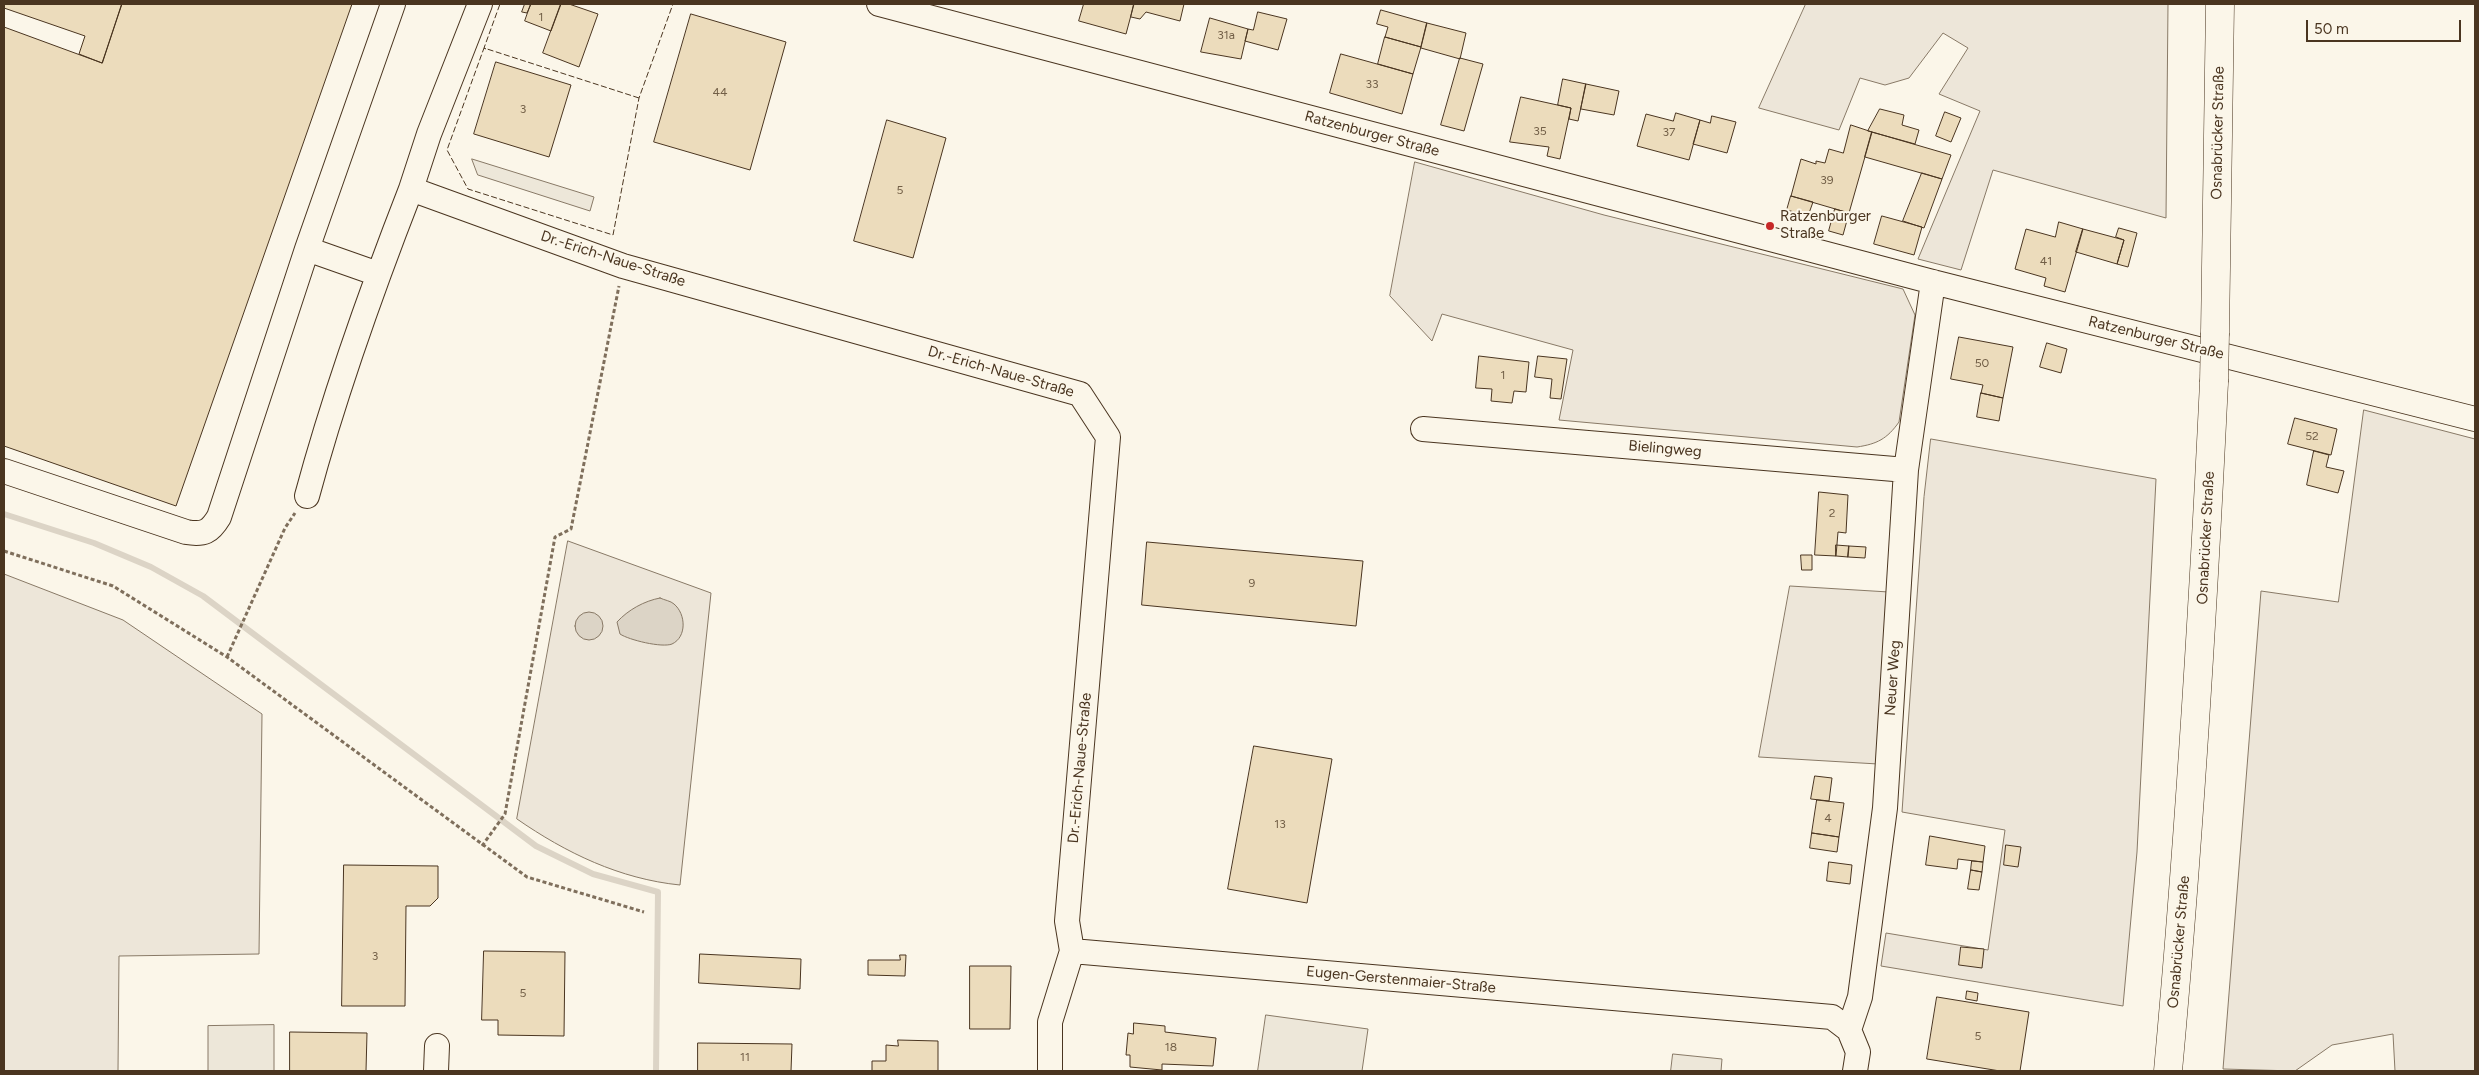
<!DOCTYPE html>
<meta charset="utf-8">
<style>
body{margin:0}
#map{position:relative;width:2479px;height:1075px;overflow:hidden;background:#fbf6e9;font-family:Figtree,sans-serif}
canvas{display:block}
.frame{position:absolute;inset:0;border:5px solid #4a3520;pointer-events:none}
.scale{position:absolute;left:2306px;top:20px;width:155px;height:22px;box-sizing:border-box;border:2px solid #4a3520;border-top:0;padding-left:6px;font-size:15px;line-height:18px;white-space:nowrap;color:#4a3520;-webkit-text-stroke:4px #fbf6e9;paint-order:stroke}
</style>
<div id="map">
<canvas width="2479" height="1075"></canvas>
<div class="frame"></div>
<div class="scale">50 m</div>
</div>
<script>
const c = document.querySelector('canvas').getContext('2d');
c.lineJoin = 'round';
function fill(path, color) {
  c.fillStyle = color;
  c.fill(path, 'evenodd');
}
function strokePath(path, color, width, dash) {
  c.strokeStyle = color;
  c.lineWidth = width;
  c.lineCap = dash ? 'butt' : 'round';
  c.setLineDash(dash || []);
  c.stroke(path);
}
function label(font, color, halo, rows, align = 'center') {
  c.font = font + ' Figtree,sans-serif';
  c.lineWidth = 4;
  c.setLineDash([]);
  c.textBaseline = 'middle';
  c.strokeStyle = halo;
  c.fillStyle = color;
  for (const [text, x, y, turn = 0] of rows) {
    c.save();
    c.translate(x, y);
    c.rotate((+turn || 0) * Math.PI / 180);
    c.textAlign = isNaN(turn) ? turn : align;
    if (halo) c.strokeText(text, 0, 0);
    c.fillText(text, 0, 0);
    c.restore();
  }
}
const green = new Path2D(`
 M1806 4H2168L2166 218 1993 170 1961 270 1918 259 1980 111 1939 94 1968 48 1943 33 1909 78 1885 85 1860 78 1839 130 1759 108Z
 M1415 162 1604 215 1903 289 1915 315 1899 422C1887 439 1877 444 1857 447L1559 420 1573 350 1442 314 1432 341 1390 296Z
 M2364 410 2475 439V1071H2395L2393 1034 2332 1045 2295 1071 2223 1069 2261 591 2338 602Z
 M1931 439 2156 479 2137 852 2123 1006 1881 966 1886 933 1988 950 2005 830 1902 812 1924 497Z
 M568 541 711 593 680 885C620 879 566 853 517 819Z
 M4 574 123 620 262 714 259 954 119 956 118 1071H4Z
 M1790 586 1889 592 1878 764 1759 757Z`);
fill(green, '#ede6d9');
strokePath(green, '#887966', 1);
const parking = new Path2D(`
 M472 159 594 197 590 211 478 175Z
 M1266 1015 1368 1029 1362 1071H1258Z
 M274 1025V1071H208V1026Z
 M1673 1054 1722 1059 1721 1071H1671Z`);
fill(parking, '#ede7d9');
strokePath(parking, '#887966', 1);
const water = new Path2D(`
 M660 598C664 600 671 601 674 604 686 614 687 637 672 644 662 648 629 640 620 634L617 622C628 610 644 601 660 598Z
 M575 626a14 14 0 1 1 28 0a14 14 0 1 1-28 0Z`);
fill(water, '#dcd4c6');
strokePath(water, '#887966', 1);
strokePath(new Path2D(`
 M4 514 94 543 151 567 203 596 536 846 593 874 658 892 656 1071`), '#dcd4c6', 6);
const building = new Path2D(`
 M4 4H122L102 63 79 54 85 36 4 8Z
 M122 4H352L176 506 4 446V27L102 63Z
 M525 4H531L527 13 522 12Z
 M531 4H561L551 31 525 21Z
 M561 4H569L598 14 579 67 543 53Z
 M1084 4H1134L1126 34 1079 21Z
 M1134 4H1184L1180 21 1146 12 1140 19 1131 17Z
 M1381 10 1427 23 1421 47 1385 37 1388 27 1377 24Z
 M1258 12 1287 19 1278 50 1245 41 1248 29 1253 30Z
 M691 14 786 42 750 170 654 142Z
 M1210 18 1248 29 1241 59 1201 52Z
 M1427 23 1466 33 1460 59 1421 48Z
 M1385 37 1421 47 1413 74 1378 64Z
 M1341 54 1413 74 1402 114 1330 93Z
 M1460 58 1483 64 1464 131 1441 125Z
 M496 62 571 85 549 157 474 134Z
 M1563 79 1586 84 1578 121 1569 119 1571 108 1558 105Z
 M1586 84 1619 91 1614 115 1581 109Z
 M1521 97 1571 108 1560 159 1547 156 1549 147 1510 142Z
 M1880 109 1904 115 1902 125 1919 130 1915 144 1868 131Z
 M1945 112 1961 118 1951 142 1936 136Z
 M1676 113 1700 120 1689 160 1637 146 1646 114 1673 121Z
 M1712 116 1736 122 1727 153 1693 144 1700 120 1710 123Z
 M887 120 946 138 913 258 854 241Z
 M1851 125 1872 132 1849 213 1791 196 1801 159 1816 164V161L1825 163 1829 149 1843 153Z
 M1872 132 1951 155 1942 179 1865 157Z
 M1922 173 1942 179 1924 228 1903 221Z
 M1791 196 1813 202 1808 216 1787 210Z
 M1835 209 1849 213 1843 235 1829 231Z
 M1882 216 1922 227 1914 255 1874 244Z
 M2059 222 2083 229 2065 292 2044 286 2046 278 2015 269 2026 229 2055 237Z
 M2119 228 2137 233 2128 267 2117 264 2124 240 2116 237Z
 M2083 229 2124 240 2117 264 2076 252Z
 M1959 337 2013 347 2003 398 1981 393 1983 385 1951 379Z
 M2047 343 2067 349 2061 373 2040 367Z
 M1479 356 1529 362 1526 392 1514 391 1512 403 1491 401 1492 389 1476 388Z
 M1538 356 1567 359 1561 399 1550 398 1552 379 1535 377Z
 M1981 393 2003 398 1999 421 1977 417Z
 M2295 418 2337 429 2331 455 2288 444Z
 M2314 451 2329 455 2326 467 2344 471 2338 493 2307 485Z
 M1819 492 1848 495 1846 533 1838 532 1836 556 1815 555Z
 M1147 542 1363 561 1356 626 1142 605Z
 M1836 545 1849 546 1848 557 1836 556Z
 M1849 546 1866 547 1865 558 1848 557Z
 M1801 555H1812V570H1802Z
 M1254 746 1332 759 1307 903 1228 889Z
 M1815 776 1832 778 1829 801 1811 799Z
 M1817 800 1844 803 1839 837 1812 833Z
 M1812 833 1839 837 1837 852 1810 848Z
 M1930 836 1985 846 1983 862 1958 859 1957 869 1926 865Z
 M2006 845 2021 847 2018 867 2004 865Z
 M1972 861 1983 862 1982 872 1971 870Z
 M1829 862 1852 865 1850 884 1827 881Z
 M344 865 438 866V898L430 906H406L405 1006H342Z
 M1971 870 1982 872 1979 890 1968 889Z
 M1961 947 1984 949 1982 968 1959 965Z
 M484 951 565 952 564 1036 498 1035V1020H482Z
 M700 954 801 959 800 989 699 983Z
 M900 955H906L905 976 868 975V960H900Z
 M970 966H1011L1010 1029H970Z
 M1967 991 1978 993 1977 1001 1966 999Z
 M1937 997 2029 1012 2020 1071H2000L1927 1059Z
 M1134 1023 1165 1026V1032L1216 1038 1213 1066 1162 1064V1070L1130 1067V1055H1126L1128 1033 1133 1034Z
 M290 1032 367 1033 366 1071H290Z
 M898 1040 938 1041V1071H872V1061H886V1045L898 1046Z
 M698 1043 792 1044 791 1071H698Z`);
fill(building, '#ecdcbc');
strokePath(building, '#4a3520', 1);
const minor = new Path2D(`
 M480 4 429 134 411 189 623 266 1080 394 1108 437 1067 921 1072 951
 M879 4 1933 282 2475 419
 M307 249 378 274
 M1423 429 1906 470
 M4 471 186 532C204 535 210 532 219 517L307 249 393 4
 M307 496C335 392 372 289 411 189
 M1072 951 1832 1017 1849 1030
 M436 1071 437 1046
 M1050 1071V1022L1072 951
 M1855 1071 1858 1052 1849 1030 1860 997 1885 808 1906 470 1933 282`);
const major = new Path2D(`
 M2215 333 2220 4
 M2168 1071C2189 842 2203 612 2214 382`);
strokePath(minor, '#4a3520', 26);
strokePath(major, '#4a3520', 29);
strokePath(new Path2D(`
 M4 551 113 586 227 657 527 877 644 912
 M227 657 285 528 295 513
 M482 846 505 814 555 537 571 529 619 286`), '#7f6f5c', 3, [4, 2.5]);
strokePath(minor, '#fbf6e9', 24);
strokePath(major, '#fbf6e9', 28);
const majorBridge = new Path2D(`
 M2214 382 2215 333`);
strokePath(majorBridge, '#4a3520', 29, []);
strokePath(majorBridge, '#fbf6e9', 28);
strokePath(new Path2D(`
 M486 49 484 48 500 4
 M639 98 484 48 447 150 468 189 613 235 639 98 673 4`), '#4a3520', 1, [6, 2.5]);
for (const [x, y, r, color] of [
 [1770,226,5,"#c62828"]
]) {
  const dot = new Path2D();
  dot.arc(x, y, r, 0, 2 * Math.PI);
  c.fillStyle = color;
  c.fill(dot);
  strokePath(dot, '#fbf6e9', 2);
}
label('12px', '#725f47', null, [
 ["1",541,17],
 ["31a",1226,35],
 ["33",1372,84],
 ["44",720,92],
 ["3",523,109],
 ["35",1540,131],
 ["37",1669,132],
 ["39",1827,180],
 ["5",900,190],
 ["41",2046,261],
 ["50",1982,363],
 ["1",1503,375],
 ["52",2312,436],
 ["2",1832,513],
 ["9",1252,583],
 ["4",1828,818],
 ["13",1280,824],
 ["3",375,956],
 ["5",523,993],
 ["5",1978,1036],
 ["18",1171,1047],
 ["11",745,1057]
]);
label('15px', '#4a3520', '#fbf6e9', [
 ["Osnabrücker Straße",2218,133,-89],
 ["Ratzenburger Straße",1372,134,15],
 ["Dr.-Erich-Naue-Straße",613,259,18],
 ["Ratzenburger Straße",2156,338,14],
 ["Dr.-Erich-Naue-Straße",1001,372,16],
 ["Bielingweg",1665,449,5],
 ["Osnabrücker Straße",2206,538,-87],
 ["Neuer Weg",1893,678,-86],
 ["Dr.-Erich-Naue-Straße",1080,768,-85],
 ["Osnabrücker Straße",2179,942,-85],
 ["Eugen-Gerstenmaier-Straße",1401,980,5]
]);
label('15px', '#4a3520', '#fbf6e9', [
 ["Ratzenburger",1780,217],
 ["Straße",1780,234]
], 'left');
</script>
